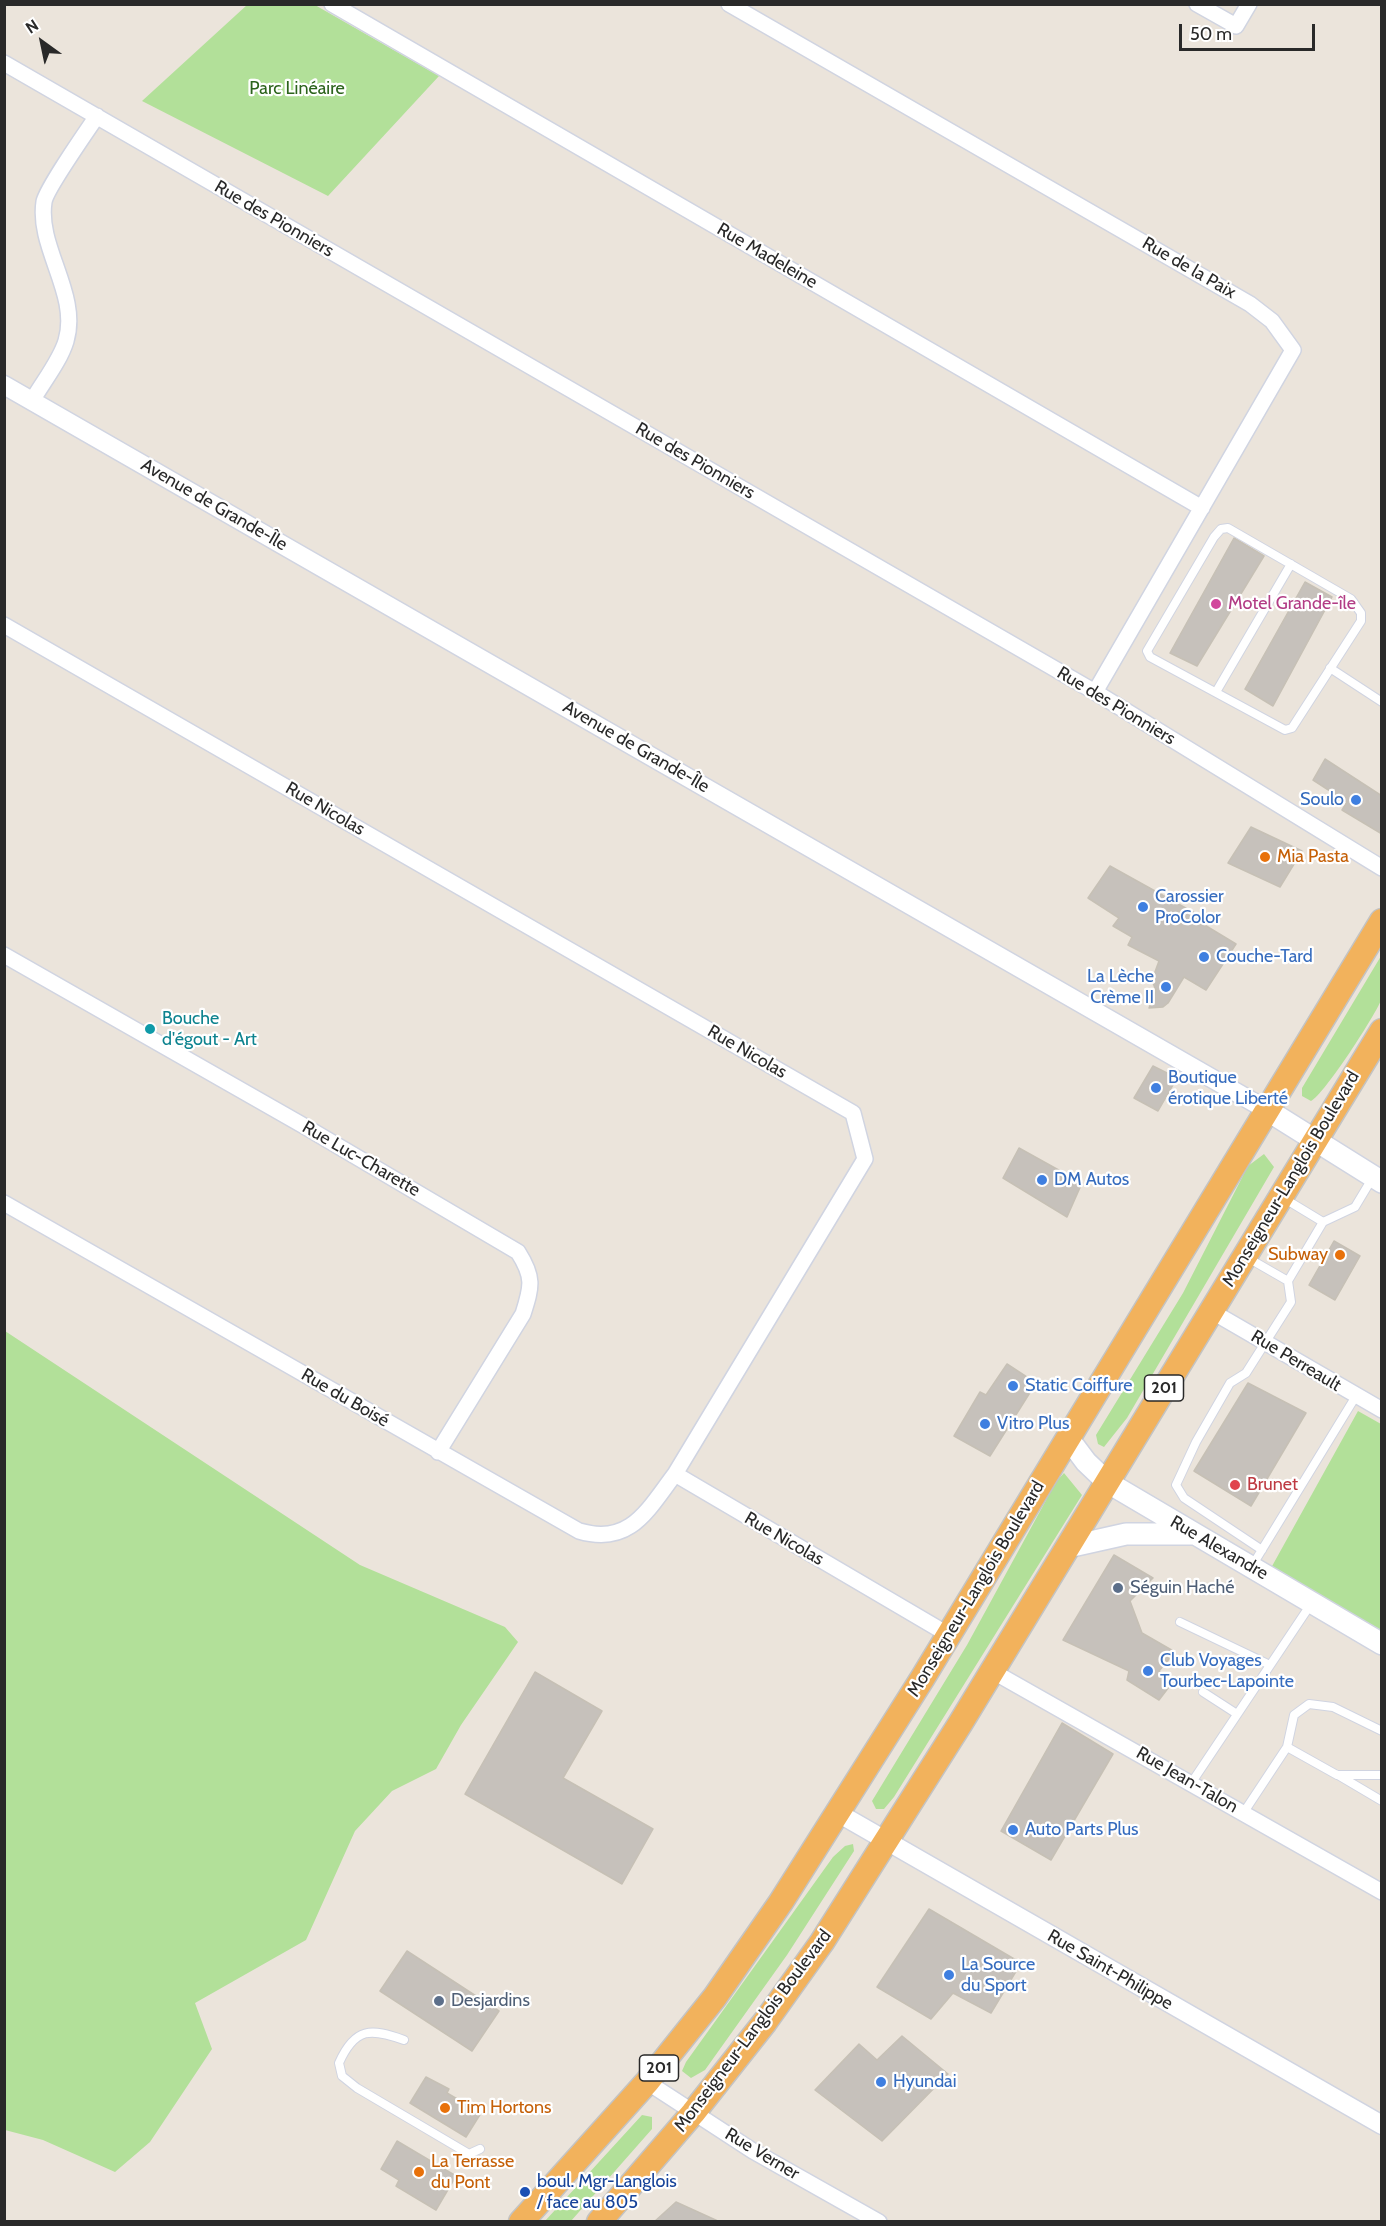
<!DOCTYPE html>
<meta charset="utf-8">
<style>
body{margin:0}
#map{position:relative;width:1386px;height:2226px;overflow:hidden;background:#ebe4db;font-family:Cabin,sans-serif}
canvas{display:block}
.frame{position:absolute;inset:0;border:6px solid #292929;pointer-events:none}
.north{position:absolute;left:12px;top:12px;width:60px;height:60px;-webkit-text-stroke:4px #fff;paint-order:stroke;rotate:327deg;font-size:16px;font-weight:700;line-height:24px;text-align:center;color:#292929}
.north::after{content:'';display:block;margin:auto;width:21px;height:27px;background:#292929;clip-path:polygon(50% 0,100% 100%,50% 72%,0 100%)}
.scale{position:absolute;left:1179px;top:24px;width:136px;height:27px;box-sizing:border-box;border:3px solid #292929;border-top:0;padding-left:8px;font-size:18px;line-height:21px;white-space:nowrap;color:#292929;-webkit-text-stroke:4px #fff;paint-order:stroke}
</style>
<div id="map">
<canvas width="1386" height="2226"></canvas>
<div class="frame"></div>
<div class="north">N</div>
<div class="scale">50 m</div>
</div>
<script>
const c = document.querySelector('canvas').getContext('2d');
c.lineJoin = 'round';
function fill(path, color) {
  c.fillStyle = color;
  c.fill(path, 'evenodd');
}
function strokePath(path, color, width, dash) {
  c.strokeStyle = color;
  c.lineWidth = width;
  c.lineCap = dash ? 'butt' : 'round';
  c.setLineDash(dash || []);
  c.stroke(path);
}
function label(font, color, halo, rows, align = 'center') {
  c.font = font + ' Cabin,sans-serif';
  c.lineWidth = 4.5;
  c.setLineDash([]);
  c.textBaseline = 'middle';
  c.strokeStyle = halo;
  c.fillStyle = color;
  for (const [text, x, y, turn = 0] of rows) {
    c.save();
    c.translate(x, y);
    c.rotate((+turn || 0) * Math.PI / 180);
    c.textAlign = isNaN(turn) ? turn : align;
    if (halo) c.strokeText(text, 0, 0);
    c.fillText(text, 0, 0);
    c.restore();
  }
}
fill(new Path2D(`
 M247 5H315L439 76 328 196 142 101Z
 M1381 956C1382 968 1385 986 1382 998 1377 1013 1324 1095 1311 1101L1302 1096V1088Z
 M1264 1154 1274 1167 1127 1418 1104 1447 1098 1444 1096 1435 1183 1293 1248 1166Z
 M5 1331 360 1565 505 1627 518 1642 461 1725 436 1769 392 1791 355 1831 306 1940 195 2003 212 2049 150 2142 115 2172 43 2140 5 2130Z
 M1358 1411 1381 1424V1630L1271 1568Z
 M1064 1473 1082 1495 894 1797 884 1809H876L872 1801 967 1645 1056 1482Z
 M853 1844 854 1851 787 1955 705 2070 691 2078 682 2071 686 2062 833 1857 845 1846Z
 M642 2115 652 2117V2129L571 2221H545Z`), '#b2e099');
const building = new Path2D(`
 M1234 538 1264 556 1197 666 1170 653Z
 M1305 582 1332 597 1273 706 1245 689Z
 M1325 759 1382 796V834L1342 810 1347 802 1313 780Z
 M1251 827 1302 851 1280 887 1228 863Z
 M1110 866 1200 916 1198 921 1236 944 1206 990 1184 977 1168 1003 1163 1007 1149 1008 1156 991 1152 980 1159 961 1128 945 1132 937 1113 926 1119 918 1088 898Z
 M1153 1066 1177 1078 1158 1111 1134 1098Z
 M1019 1148 1082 1183 1067 1217 1003 1178Z
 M1334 1241 1360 1256 1335 1300 1309 1285Z
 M1007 1364 1036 1383 990 1456 954 1436 980 1392 986 1395Z
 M1248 1383 1306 1413 1251 1506 1194 1471Z
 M1114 1555 1153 1578 1130 1601 1142 1633 1175 1652 1159 1671 1172 1683 1159 1700 1127 1680 1129 1671 1063 1640Z
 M535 1672 602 1711 563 1778 653 1829 622 1884 465 1794Z
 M1062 1723 1113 1754 1051 1860 1001 1831Z
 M929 1909 1021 1963 991 2013 953 1993 931 2019 877 1987Z
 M407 1951 499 2011 472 2051 380 1991Z
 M902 2036 948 2074 882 2141 815 2090 859 2044 877 2060Z
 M426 2077 449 2089 447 2093 481 2113 466 2137 410 2103Z
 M397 2141 456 2176 436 2210 396 2186 399 2180 381 2169Z
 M676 2202 720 2222H654Z`);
fill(building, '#c6c1bb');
strokePath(building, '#c6c0b5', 1.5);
const service = new Path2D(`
 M1228 528 1351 599 1361 613V621L1292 728 1285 730 1150 657 1147 651 1214 537 1221 529Z
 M1330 668 1382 702
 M1216 692 1291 564
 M1323 1222 1355 1207 1373 1177
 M1248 1258 1288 1281 1323 1222 1285 1199
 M1262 1550 1184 1498 1176 1485 1196 1442 1230 1383 1246 1373 1291 1302 1288 1281
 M1252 1566 1356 1396
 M1180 1622 1270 1665
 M1203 1692 1237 1714
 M1287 1747 1337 1775H1382
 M1338 1775 1382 1801
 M1192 1782 1311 1604
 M1244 1812 1287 1747 1294 1715 1309 1704 1333 1707 1382 1731
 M404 2040C371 2028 355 2027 339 2063L342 2076 357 2088 469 2154 480 2149`);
const minor = new Path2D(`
 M332 4 1202 508
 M729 4 1250 304 1272 321 1293 350 1095 692
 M1197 4 1236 26 1249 4
 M4 63 1095 692 1382 868
 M32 401C43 382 60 361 66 341 80 294 37 248 44 202 46 189 87 131 97 116
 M4 625 853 1113 865 1159 675 1474 949 1635
 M4 955 304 1126 518 1252C534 1277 532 1286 523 1314L438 1452
 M4 1203 579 1531C630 1546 647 1511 675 1474
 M1211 1311 1382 1410
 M992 1671 1382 1892
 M647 2082 753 2151 879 2222`);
const tertiary = new Path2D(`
 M4 385 1267 1110
 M838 1813 1382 2125`);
const secondary = new Path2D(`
 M1267 1110 1382 1182
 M1068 1438 1086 1462 1107 1482 1382 1644
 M1068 1547 1126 1534H1192`);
const trunk = new Path2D(`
 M521 2222 647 2082 715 1997 781 1902 922 1679 1382 921
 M599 2222 693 2113 765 2022 822 1942 960 1724 1382 1031`);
strokePath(service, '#d0d4e1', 10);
strokePath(minor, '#d0d4e1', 18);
strokePath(tertiary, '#d0d4e1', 21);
strokePath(secondary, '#d0d4e1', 24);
strokePath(trunk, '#c3c3c3', 27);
strokePath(service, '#fff', 8);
strokePath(minor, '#fff', 15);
strokePath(tertiary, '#fff', 18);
strokePath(secondary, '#fff', 21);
strokePath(trunk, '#f2b25c', 24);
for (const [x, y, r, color] of [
 [1216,604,6,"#d1479c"],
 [1356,800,6,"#3f7fe0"],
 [1265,857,6,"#e8710a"],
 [1143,907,6,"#3f7fe0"],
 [1204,957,6,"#3f7fe0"],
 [1166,987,6,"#3f7fe0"],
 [150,1029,6,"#0f9aa8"],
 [1156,1088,6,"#3f7fe0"],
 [1042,1180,6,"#3f7fe0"],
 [1340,1255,6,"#e8710a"],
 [1013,1386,6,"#3f7fe0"],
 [985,1424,6,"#3f7fe0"],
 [1235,1485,6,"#e0444e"],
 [1118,1588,6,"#5c6f8a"],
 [1148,1671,6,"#3f7fe0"],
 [1013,1830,6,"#3f7fe0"],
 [949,1975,6,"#3f7fe0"],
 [439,2001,6,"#5c6f8a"],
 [881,2082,6,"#3f7fe0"],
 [445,2108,6,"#e8710a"],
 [419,2172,6,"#e8710a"],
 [525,2192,6,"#1a4fb4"]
]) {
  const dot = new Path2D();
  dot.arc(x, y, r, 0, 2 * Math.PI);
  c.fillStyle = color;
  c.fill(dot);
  strokePath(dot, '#fff', 2);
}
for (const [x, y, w] of [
 [1164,1388,39],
 [659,2068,39]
]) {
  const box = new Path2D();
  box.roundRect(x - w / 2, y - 13, w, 26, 4.5);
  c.fillStyle = '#fff';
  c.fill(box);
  strokePath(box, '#292929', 1.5);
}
label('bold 16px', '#292929', null, [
 ["201",1164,1388],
 ["201",659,2068]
]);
label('18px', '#2c631c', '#fff', [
 ["Parc Linéaire",297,89]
]);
label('18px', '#292929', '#fff', [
 ["Rue des Pionniers",274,219,30],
 ["Rue Madeleine",767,256,30],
 ["Rue de la Paix",1189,268,30],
 ["Rue des Pionniers",695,461,30],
 ["Avenue de Grande-Île",214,505,30],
 ["Rue des Pionniers",1116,706,31],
 ["Avenue de Grande-Île",636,747,30],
 ["Rue Nicolas",325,809,30],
 ["Rue Nicolas",747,1052,30],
 ["Rue Luc-Charette",361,1159,30],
 ["Monseigneur-Langlois Boulevard",1291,1179,-59],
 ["Rue Perreault",1296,1361,31],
 ["Rue du Boisé",345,1398,30],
 ["Rue Nicolas",784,1539,30],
 ["Rue Alexandre",1219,1548,30],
 ["Monseigneur-Langlois Boulevard",976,1589,-59],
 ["Rue Jean-Talon",1187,1780,30],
 ["Rue Saint-Philippe",1110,1970,30],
 ["Monseigneur-Langlois Boulevard",753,2031,-53],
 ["Rue Verner",762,2154,31]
]);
label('18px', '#b23c85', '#fff', [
 ["Motel Grande-île",1228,604]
], 'left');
label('18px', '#366cbe', '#fff', [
 ["Soulo",1344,800,"right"],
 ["Carossier",1155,897],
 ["ProColor",1155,918],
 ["Couche-Tard",1216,957],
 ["La Lèche",1154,977,"right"],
 ["Crème II",1154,998,"right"],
 ["Boutique",1168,1078],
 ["érotique Liberté",1168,1099],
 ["DM Autos",1054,1180],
 ["Static Coiffure",1025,1386],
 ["Vitro Plus",997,1424],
 ["Club Voyages",1160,1661],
 ["Tourbec-Lapointe",1160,1682],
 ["Auto Parts Plus",1025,1830],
 ["La Source",961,1965],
 ["du Sport",961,1986],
 ["Hyundai",893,2082]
], 'left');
label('18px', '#c56008', '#fff', [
 ["Mia Pasta",1277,857],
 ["Subway",1328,1255,"right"],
 ["Tim Hortons",457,2108],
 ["La Terrasse",431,2162],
 ["du Pont",431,2183]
], 'left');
label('18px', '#0d838f', '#fff', [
 ["Bouche",162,1019],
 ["d'égout - Art",162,1040]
], 'left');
label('18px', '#be3a42', '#fff', [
 ["Brunet",1247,1485]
], 'left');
label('18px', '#4e5e75', '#fff', [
 ["Séguin Haché",1130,1588],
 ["Desjardins",451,2001]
], 'left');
label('18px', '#164399', '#fff', [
 ["boul. Mgr-Langlois",537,2182],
 ["/ face au 805",537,2203]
], 'left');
</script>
